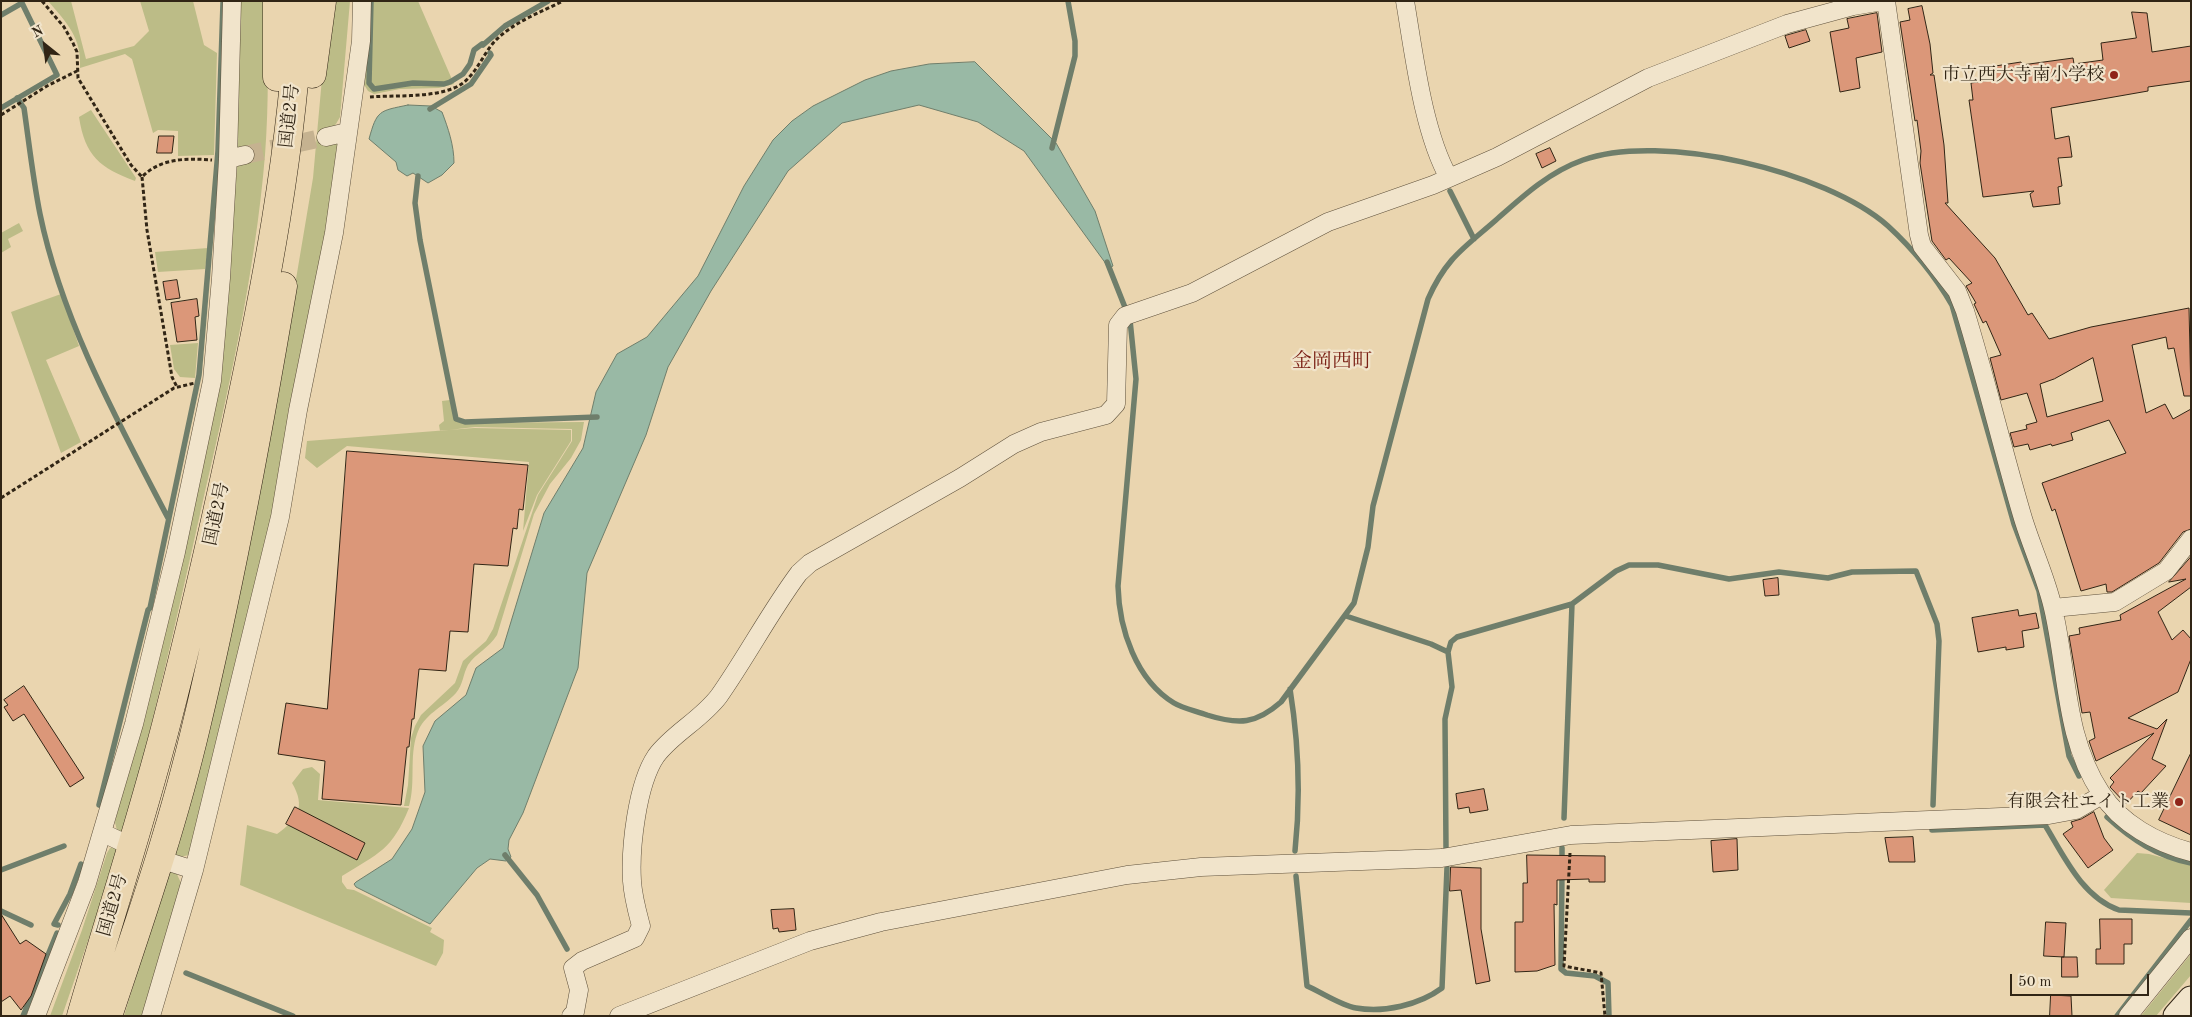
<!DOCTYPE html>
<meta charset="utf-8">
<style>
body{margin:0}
#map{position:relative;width:2192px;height:1017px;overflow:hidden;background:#ead5af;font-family:"Old Standard TT",serif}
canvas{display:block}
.frame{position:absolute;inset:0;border:2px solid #312515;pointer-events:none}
.north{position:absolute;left:20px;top:20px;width:50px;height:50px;-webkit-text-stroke:4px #f1e4cb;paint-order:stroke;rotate:331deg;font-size:14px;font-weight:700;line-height:20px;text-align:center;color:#312515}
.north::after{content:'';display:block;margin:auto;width:18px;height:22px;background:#312515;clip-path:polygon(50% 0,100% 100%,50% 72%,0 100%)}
.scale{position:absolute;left:2010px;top:974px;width:139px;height:22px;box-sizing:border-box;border:2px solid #312515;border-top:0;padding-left:6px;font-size:15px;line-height:18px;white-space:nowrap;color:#312515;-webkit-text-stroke:4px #f1e4cb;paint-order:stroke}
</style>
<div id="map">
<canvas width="2192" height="1017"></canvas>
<div class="frame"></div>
<div class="north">N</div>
<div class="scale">50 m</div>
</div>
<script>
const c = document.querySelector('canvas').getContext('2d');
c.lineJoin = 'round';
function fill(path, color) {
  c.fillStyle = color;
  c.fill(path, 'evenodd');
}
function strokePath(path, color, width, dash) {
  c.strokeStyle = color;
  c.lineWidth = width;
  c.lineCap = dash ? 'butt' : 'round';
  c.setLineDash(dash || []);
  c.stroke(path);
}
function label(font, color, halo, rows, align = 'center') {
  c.font = font + ' "Old Standard TT","Noto Serif JP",serif';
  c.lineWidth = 4.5;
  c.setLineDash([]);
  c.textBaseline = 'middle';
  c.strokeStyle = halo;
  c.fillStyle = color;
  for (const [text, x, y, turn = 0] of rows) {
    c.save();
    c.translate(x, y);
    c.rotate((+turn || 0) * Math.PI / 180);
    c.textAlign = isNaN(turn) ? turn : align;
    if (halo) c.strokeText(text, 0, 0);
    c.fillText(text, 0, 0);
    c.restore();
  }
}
fill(new Path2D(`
 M48 1H71L86 59 134 46 149 31 140 1H193L204 45 217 53 214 155 178 156V131L158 130 153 133 132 59 125 54 80 68C82 38 67 23 48 1Z
 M239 1H267C268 53 269 104 265 155 255 276 227 396 200 514 176 622 151 731 122 839L117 831 115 822 208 441 224 323 237 167 241 163 236 146Z
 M329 1H350L340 117 333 129 332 140 337 144 338 151 325 232 272 516 189 855 171 859 293 297 313 178Z
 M369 1H418L454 84 439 88 400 89 374 94 368 91 363 83Z
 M91 110 136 178 135 181C100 168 85 156 79 117Z
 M19 223 23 231 8 239 11 247 1 253V233Z
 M208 248 205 269 158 272 155 252Z
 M61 294 79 346 46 360 81 442 61 453 11 312Z
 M198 343 195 378 180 377 174 369 170 345Z
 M450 400 455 420 464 423 584 422 581 440 571 458 550 484 534 514 497 635C489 648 476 653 468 665 463 674 463 685 456 693 442 708 424 714 417 734 409 757 416 783 409 806H404L408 785 411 738 415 726 421 715 455 683 463 661 486 641 493 629 538 495 572 441V429L475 427 440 431 439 425 444 421 442 401Z
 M474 428 571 430V441L537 495 523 531 529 462 347 446 317 468 305 458 307 441Z
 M312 767 320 774 318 800 409 808C392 850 379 853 342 876V882L347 889 354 890 432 928 430 932 444 940 443 953 436 966 240 885 247 825 277 834C298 819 306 807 292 783L303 769Z
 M121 845 62 1016H50L82 930 107 853 110 848Z
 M2137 853 2149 854 2191 865V903L2111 898 2104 890Z
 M170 866 175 870 181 883 143 1016H124Z
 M2191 954V975L2156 1016H2141Z`), '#bcbc87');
const water = new Path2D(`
 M975 62 1056 143 1095 211 1113 266 1109 268 1024 151 978 122 919 105 842 123 788 171 711 291 668 367 646 435 587 573 578 668 523 813 509 840 508 849 511 857 506 861 490 859 477 868 430 924 356 887 354 884 356 882 392 859 412 829 425 792 423 746 435 721 466 695 476 668 503 648 544 513 583 448 596 392 617 354 647 337 698 276 744 186 773 140 792 121 813 106 865 80 891 71 929 64Z
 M408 105 431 106 442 112C448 128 454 145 454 163L442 175 428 183 413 173 407 176 398 170 396 162 369 139C377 110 379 111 408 105Z`);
fill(water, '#99b9a5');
strokePath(water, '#6f7e6b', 1);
strokePath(new Path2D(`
 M371 1 369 83 374 89 413 83 444 84 450 82 463 74 470 64 474 50 482 44
 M1 15 22 3 57 75 1 108
 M483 45 505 26 548 1
 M17 98 24 108C29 143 33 179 40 214 62 321 118 422 168 518
 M430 109 471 84 491 55 490 53
 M1052 148 1075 56V41L1068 1
 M418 176 415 203 420 240 456 419 465 422 597 417
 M1450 191 1474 239
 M1107 262 1130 320 1136 379 1118 586C1119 629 1136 680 1174 703 1184 709 1197 711 1207 715 1239 725 1256 724 1281 702L1354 603 1368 547 1373 506 1428 299C1446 258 1464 248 1496 220 1523 196 1549 172 1583 160 1661 132 1826 171 1888 226 1913 249 1935 276 1952 305L2014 524 2039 591 2069 756 2079 776
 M1346 616 1431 644 1448 652 1452 687 1445 719 1446 848
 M1448 652 1451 642 1457 637 1572 604 1616 571 1629 565H1658L1729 579 1779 572 1828 578 1852 572 1916 571 1937 624 1939 641 1933 805
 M1290 689C1299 745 1301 795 1295 851
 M99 805 148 610 150 608 199 375 218 151 223 3
 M2107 817C2132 840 2157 856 2191 863
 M1564 818 1572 604
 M1932 828V830L2045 825C2064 856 2082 897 2119 910L2191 913
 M505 855 537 895 567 949
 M1562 861V848
 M1 870 64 846
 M1562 873 1561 969 1566 973 1595 976 1608 983 1609 1016
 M1296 876 1307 986C1321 992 1342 1006 1356 1008 1384 1013 1419 1005 1442 988L1447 868
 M1 911 31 925
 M58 925 54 924 70 894 81 864
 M186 973 293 1016
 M23 1016 57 933
 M2117 1016 2191 920`), '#6f7e6b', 5.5);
const building = new Path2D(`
 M1922 6 1930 44 1933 73 1930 75H1934L1944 145 1948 203H1945L1995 258 2028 315 2032 313 2049 339 2091 327 2189 308 2191 396H2184L2174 348 2168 349 2166 337 2132 345 2146 413 2165 404 2173 419 2191 409V529L2183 532 2159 563 2112 592H2107L2106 584 2081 591 2055 509 2052 511 2042 483 2126 453 2109 420 2071 433 2073 440 2052 446 2051 444 2030 450 2028 444 2014 447 2010 433 2027 429 2026 425 2037 422 2027 393 2001 400 1990 358 2001 355 1986 321 1983 323 1974 304 1976 303 1966 286 1972 283 1949 258 1946 260 1932 241 1920 163 1921 151 1917 120 1915 121 1900 22 1910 20 1908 9ZM2093 358 2103 401 2047 417 2040 384 2054 379Z
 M2132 12 2147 13 2152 52 2191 46V81L2148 87V91L2051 108 2055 139 2069 136 2072 157 2058 158 2062 186 2058 187 2060 204 2033 207 2030 194 2034 191 1983 197 1969 100H1973L1971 83 1991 80 1989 67 2021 62 2022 65 2073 58 2074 64 2103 60 2101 43 2136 38Z
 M1877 13 1882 52 1856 58 1860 88 1840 92 1830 32 1849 28 1847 19Z
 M1806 30 1810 41 1789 48 1785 36Z
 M159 136H174L172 153H157Z
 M1550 148 1556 161 1542 168 1536 154Z
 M177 280 180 298 166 300 163 282Z
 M197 299 199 316 195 317 197 340 177 342 171 303Z
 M347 451 528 465 523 510 519 509 517 529 513 528 508 566 474 564 468 632 450 631 446 671 419 669 414 719H412L409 747H407L401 805 322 799 325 761 278 754 286 703 327 709Z
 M2191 557V587L2158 612 2172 640 2183 630 2191 639V659L2178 692 2128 718 2157 729 2167 719 2152 759 2166 766 2141 793 2138 791 2126 804 2110 787 2114 782 2110 778 2154 733 2096 761 2089 741 2095 738 2090 712 2082 713 2069 636 2080 634 2079 628 2121 620 2120 615 2186 579 2169 582Z
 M1778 578 1779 595 1765 596 1763 580Z
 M2018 610 2019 616 2036 613 2039 628 2022 631 2024 647 2006 650V647L1978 652 1972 618Z
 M24 686 84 778 70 787 24 714 13 721 4 707 8 705 4 700Z
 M2191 753V835L2159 820Z
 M1484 789 1488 810 1470 813 1469 807 1458 809 1456 794Z
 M295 807 365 843 357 860 286 824Z
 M2094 812 2104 838 2113 850 2088 868 2063 834 2073 827 2071 822 2081 819Z
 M1913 837 1915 862H1889L1885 838Z
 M1737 839 1738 870 1713 872 1711 841Z
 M1527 855 1605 856V882H1589V879L1557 880V905L1554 904 1555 965 1537 971 1515 972V922H1523V883H1527Z
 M1451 867 1481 868V929L1490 981 1476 984 1461 890 1450 891Z
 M794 909 796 930 779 932 778 928 773 929 771 910Z
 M1 914 20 944 26 940 46 954 31 996 21 1010 10 996 1 1002Z
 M2100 919H2132V944H2124V964H2096V949H2100Z
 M2046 922 2066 923 2064 957 2044 956Z
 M2062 957H2077L2078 977H2062Z
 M2051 995 2071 996 2072 1016H2050Z`);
fill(building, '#db9779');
strokePath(building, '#312515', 1);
strokePath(new Path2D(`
 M245 155 326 137`), '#c5b290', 18, [18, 9]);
const minor = new Path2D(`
 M1405 1C1414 54 1423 132 1449 178
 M1886 1 1919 235 1922 246 1957 291 1965 311C1986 379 2002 447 2022 515 2031 546 2046 577 2053 608 2068 671 2064 737 2101 793 2121 824 2157 843 2191 852
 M326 137 347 132
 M228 159 245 155
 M2053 608 2115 602 2166 571 2191 539
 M103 833 122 842
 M172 863 194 870
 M36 1016 87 883 134 724 176 552 212 381 221 278 228 159 232 1
 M151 1016 194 870 280 517 298 410 334 233 361 41 362 1
 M571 1016 575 1012 579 990 573 968 582 961 635 938 641 926C637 911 633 897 632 881 630 848 637 784 656 756 673 733 701 720 719 696 747 656 770 612 799 573L810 563 960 478 1014 444 1041 432 1106 415 1116 404 1118 325 1125 316 1192 293 1328 222 1433 185 1497 157 1648 78 1787 24 1853 6 1883 1
 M619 1016 810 941 881 922 1127 875 1201 867 1442 858 1571 835 2049 815 2076 810 2102 795
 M2128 1016 2191 938`);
const secondary = new Path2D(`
 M2176 1016 2191 999`);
const trunk = new Path2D(`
 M277 1V77
 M312 74 322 1
 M81 1016C109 919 141 822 166 725 191 629 213 532 234 435 265 292 293 148 300 1
 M108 1016C140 920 173 825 196 727 231 581 258 434 283 286`);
strokePath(minor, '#5f513c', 19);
strokePath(secondary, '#312515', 27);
strokePath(trunk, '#312515', 29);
strokePath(new Path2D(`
 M42 1 64 27 73 43 77 52 78 78 131 165 142 177C160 158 187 158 212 160
 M370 97C396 95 429 98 454 88 475 80 482 54 496 40 514 22 541 12 563 1
 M1 115 47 86 77 71
 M142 177 147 230 172 377 177 387
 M1 498 174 388 195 383
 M1570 853 1564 966 1601 973 1605 1016`), '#312515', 3, [4, 2.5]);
strokePath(minor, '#f1e4cb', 18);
strokePath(secondary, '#f1e4cb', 25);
strokePath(trunk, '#ead5af', 28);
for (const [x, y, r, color] of [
 [2114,75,5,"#8f2418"],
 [2179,802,5,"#8f2418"]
]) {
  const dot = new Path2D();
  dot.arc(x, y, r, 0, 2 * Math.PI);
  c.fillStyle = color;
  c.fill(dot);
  strokePath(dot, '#f1e4cb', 2);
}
label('18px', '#312515', '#f1e4cb', [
 ["市立西大寺南小学校",2104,75],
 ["有限会社エイト工業",2169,802]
], 'right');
label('18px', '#312515', '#f1e4cb', [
 ["国道2号",290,116,-84],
 ["国道2号",217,514,-78],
 ["国道2号",113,905,-74]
]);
label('20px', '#7a1f14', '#f1e4cb', [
 ["金岡西町",1332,362]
]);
</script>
